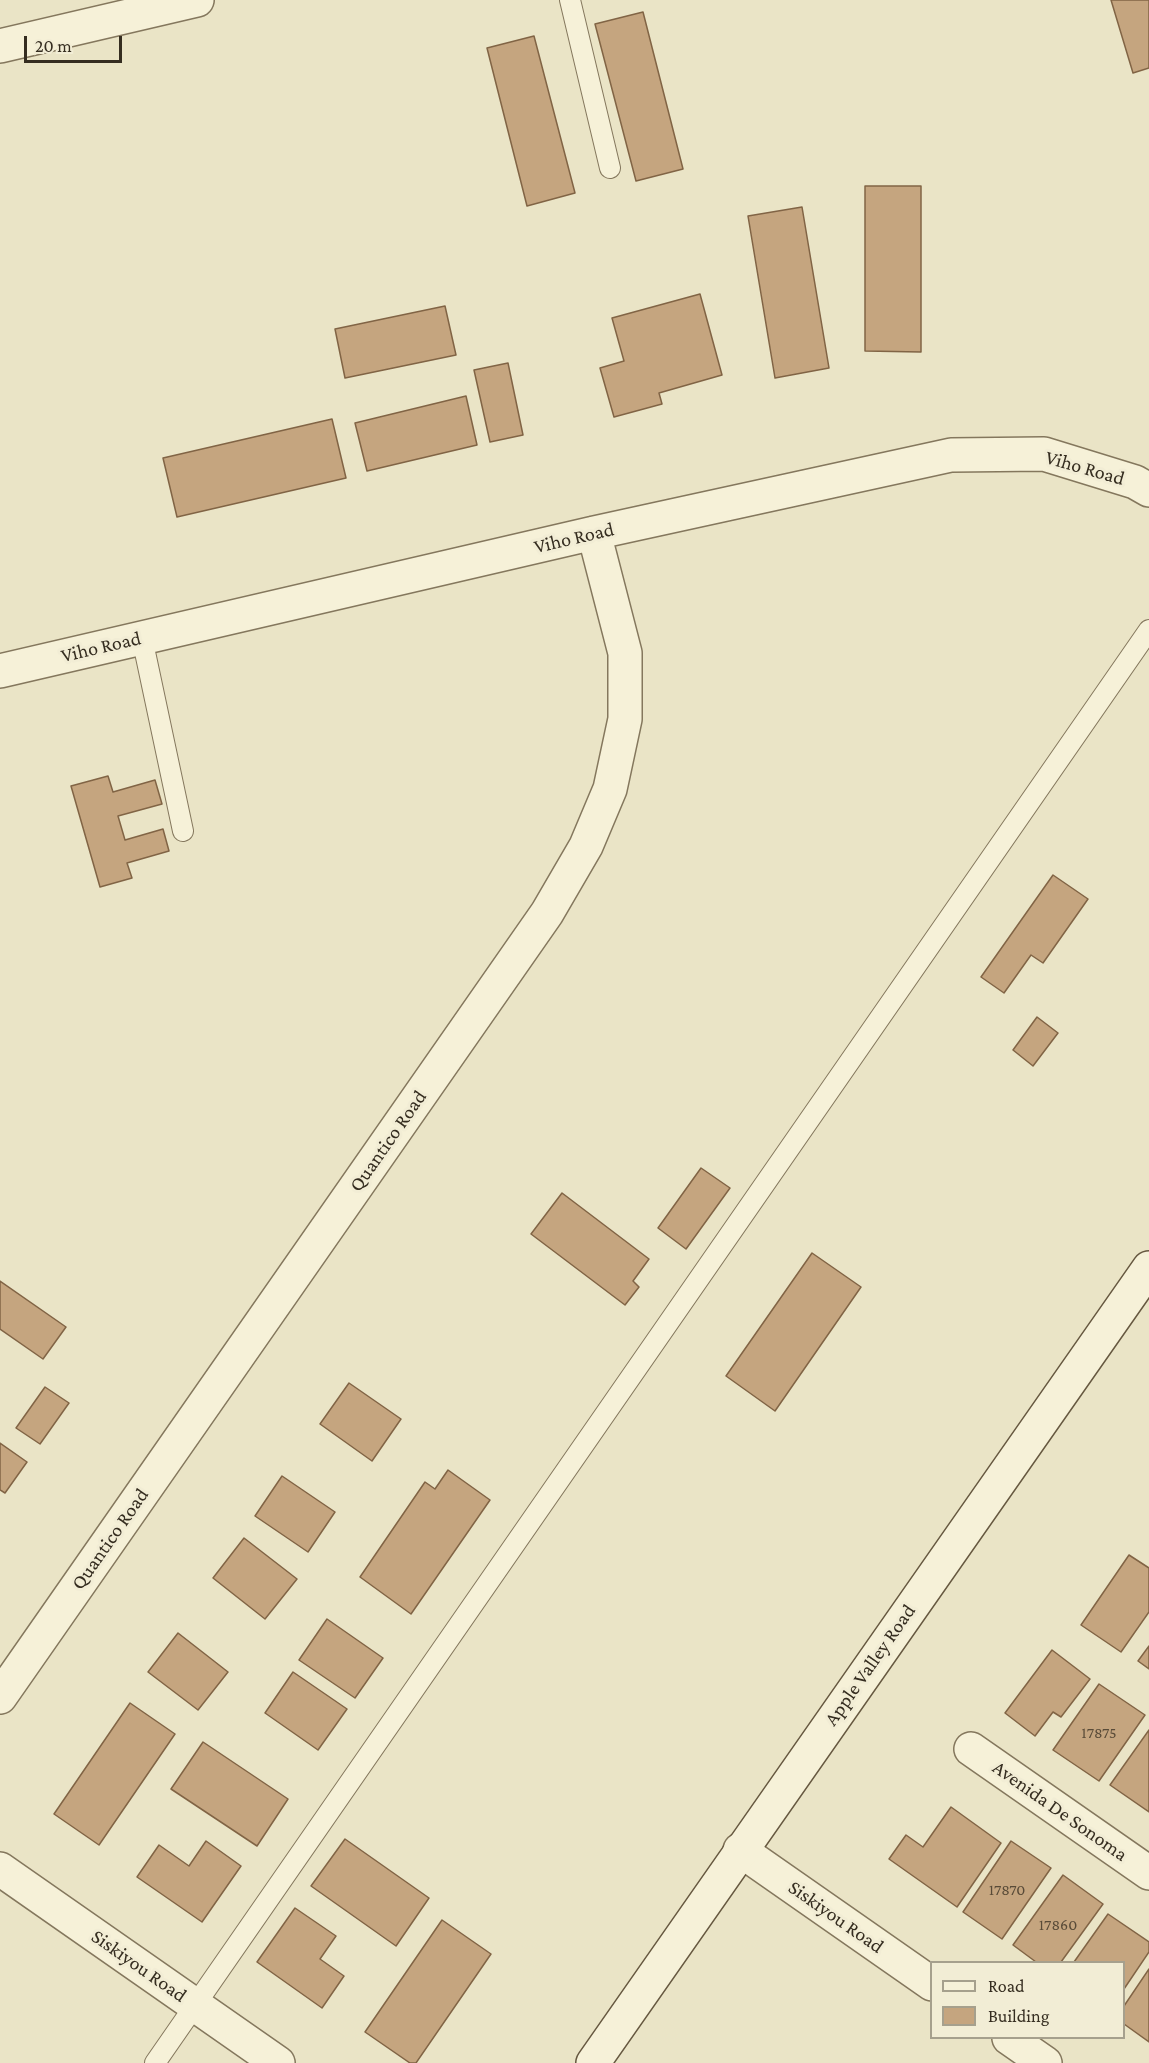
<!DOCTYPE html>
<style>
body{margin:0}
#map{position:relative;width:1149px;height:2063px;overflow:hidden;background:#eae4c6;font-family:"Crimson Pro",serif}
canvas{display:block}
.legend{position:absolute;left:930px;top:1961px;width:195px;height:78px;box-sizing:border-box;background:#f2edd5;border:2px solid #a6a08d;margin:0;padding:8px 10px;list-style:none;font-size:18px;color:#352d20}
.legend li{display:flex;align-items:center;gap:12px;height:30px}
.legend b{width:30px;border:2px solid #a6a08d}
.scale{position:absolute;left:24px;top:36px;width:98px;height:27px;box-sizing:border-box;border:3px solid #352d20;border-top:0;padding-left:8px;font-size:18px;line-height:21px;white-space:nowrap;color:#352d20;-webkit-text-stroke:4px #f2edd5;paint-order:stroke}
</style>
<div id="map">
<canvas width="1149" height="2063"></canvas>
<ul class="legend">
<li><b style="height:8px;background:#f6f1d8"></b>Road</li>
<li><b style="height:16px;background:#c5a57f"></b>Building</li>
</ul>
<div class="scale">20 m</div>
</div>
<script>
const c = document.querySelector('canvas').getContext('2d');
c.lineJoin = 'round';
function fill(path, color) {
  c.fillStyle = color;
  c.fill(path, 'evenodd');
}
function strokePath(path, color, width, dash) {
  c.strokeStyle = color;
  c.lineWidth = width;
  c.lineCap = dash ? 'butt' : 'round';
  c.setLineDash(dash || []);
  c.stroke(path);
}
function label(font, color, halo, rows, align = 'center') {
  c.font = font + ' "Crimson Pro",serif';
  c.lineWidth = 6;
  c.setLineDash([]);
  c.textBaseline = 'middle';
  c.strokeStyle = halo;
  c.fillStyle = color;
  for (const [text, x, y, turn = 0] of rows) {
    c.save();
    c.translate(x, y);
    c.rotate((+turn || 0) * Math.PI / 180);
    c.textAlign = isNaN(turn) ? turn : align;
    if (halo) c.strokeText(text, 0, 0);
    c.fillText(text, 0, 0);
    c.restore();
  }
}
const building = new Path2D(`
 M1111 0H1149V68L1133 73Z
 M643 12 683 169 636 181 595 24Z
 M534 36 575 193 527 206 487 48Z
 M865 186H921V352L865 351Z
 M802 207 829 368 775 378 748 216Z
 M700 294 722 375 659 393 662 404 614 417 600 368 624 361 612 318Z
 M445 306 456 355 345 378 335 329Z
 M508 363 523 435 490 442 474 370Z
 M466 396 477 445 367 471 355 423Z
 M332 419 346 478 177 517 163 458Z
 M108 776 113 792 155 780 162 804 118 816 125 840 163 829 169 851 127 863 132 878 100 887 71 786Z
 M1053 875 1088 899 1043 963 1031 955 1004 993 981 977Z
 M1037 1017 1058 1033 1033 1066 1013 1050Z
 M701 1168 730 1188 686 1249 658 1228Z
 M562 1193 649 1259 633 1281 639 1287 625 1305 531 1234Z
 M812 1253 861 1287 775 1411 726 1376Z
 M0 1281 66 1327 43 1359 0 1329Z
 M349 1383 401 1419 372 1461 320 1424Z
 M45 1387 69 1403 40 1444 16 1428Z
 M0 1443 27 1462 5 1493 0 1490Z
 M448 1470 490 1500 411 1614 360 1577 425 1482 435 1489Z
 M282 1476 335 1512 308 1552 255 1516Z
 M244 1538 297 1579 265 1619 213 1578Z
 M1129 1555 1149 1568V1612L1121 1652 1081 1625Z
 M327 1619 383 1658 355 1698 299 1660Z
 M178 1633 228 1672 198 1710 148 1672Z
 M1149 1646V1669L1138 1661Z
 M1052 1650 1090 1679 1061 1717 1053 1712 1035 1736 1005 1713Z
 M293 1672 347 1709 318 1750 265 1713Z
 M1099 1684 1145 1715 1099 1781 1053 1750Z
 M130 1703 175 1734 99 1845 54 1814Z
 M1149 1730V1812L1110 1785Z
 M203 1742 288 1799 257 1846 171 1789Z
 M951 1807 1001 1843 957 1907 889 1859 906 1835 923 1847Z
 M345 1839 429 1898 396 1946 311 1886Z
 M206 1841 241 1866 202 1922 137 1877 159 1845 189 1866Z
 M1011 1841 1051 1868 1002 1939 963 1912Z
 M1063 1875 1103 1904 1061 1962H1036L1013 1945Z
 M295 1908 336 1936 320 1959 344 1976 322 2008 257 1962Z
 M1108 1914 1149 1942V1952L1124 1989V1962H1074Z
 M442 1920 491 1954 416 2063H410L365 2032Z
 M1149 1969V2042L1124 2024V2006Z`);
fill(building, '#c5a57f');
strokePath(building, '#816445', 1.5);
const lane = new Path2D(`
 M570 0 610 168
 M142 638 183 831
 M155 2063 1149 630`);
const street = new Path2D(`
 M0 46 197 0
 M0 671 594 533 951 455 1044 454 1135 482 1149 490
 M0 1697 547 913 586 846 610 789 625 719V653L594 533
 M971 1749 1149 1873
 M740 1850 932 1984
 M0 1869 278 2063
 M1009 2038 1045 2063`);
const secondary = new Path2D(`
 M593 2063 1149 1268`);
strokePath(lane, '#84775d', 22);
strokePath(street, '#84775d', 36);
strokePath(secondary, '#665840', 36);
strokePath(lane, '#f6f1d8', 20);
strokePath(street, '#f6f1d8', 33);
strokePath(secondary, '#f6f1d8', 33);
label('16px', '#594b38', null, [
 ["17875",1099,1733],
 ["17870",1007,1890],
 ["17860",1058,1925]
]);
label('20px', '#352d20', '#f2edd5', [
 ["Viho Road",1085,468,16],
 ["Viho Road",574,538,-13],
 ["Viho Road",101,647,-13],
 ["Quantico Road",388,1141,-55],
 ["Quantico Road",110,1539,-55],
 ["Apple Valley Road",870,1665,-55],
 ["Avenida De Sonoma",1060,1811,35],
 ["Siskiyou Road",836,1917,35],
 ["Siskiyou Road",139,1966,35]
]);
</script>
